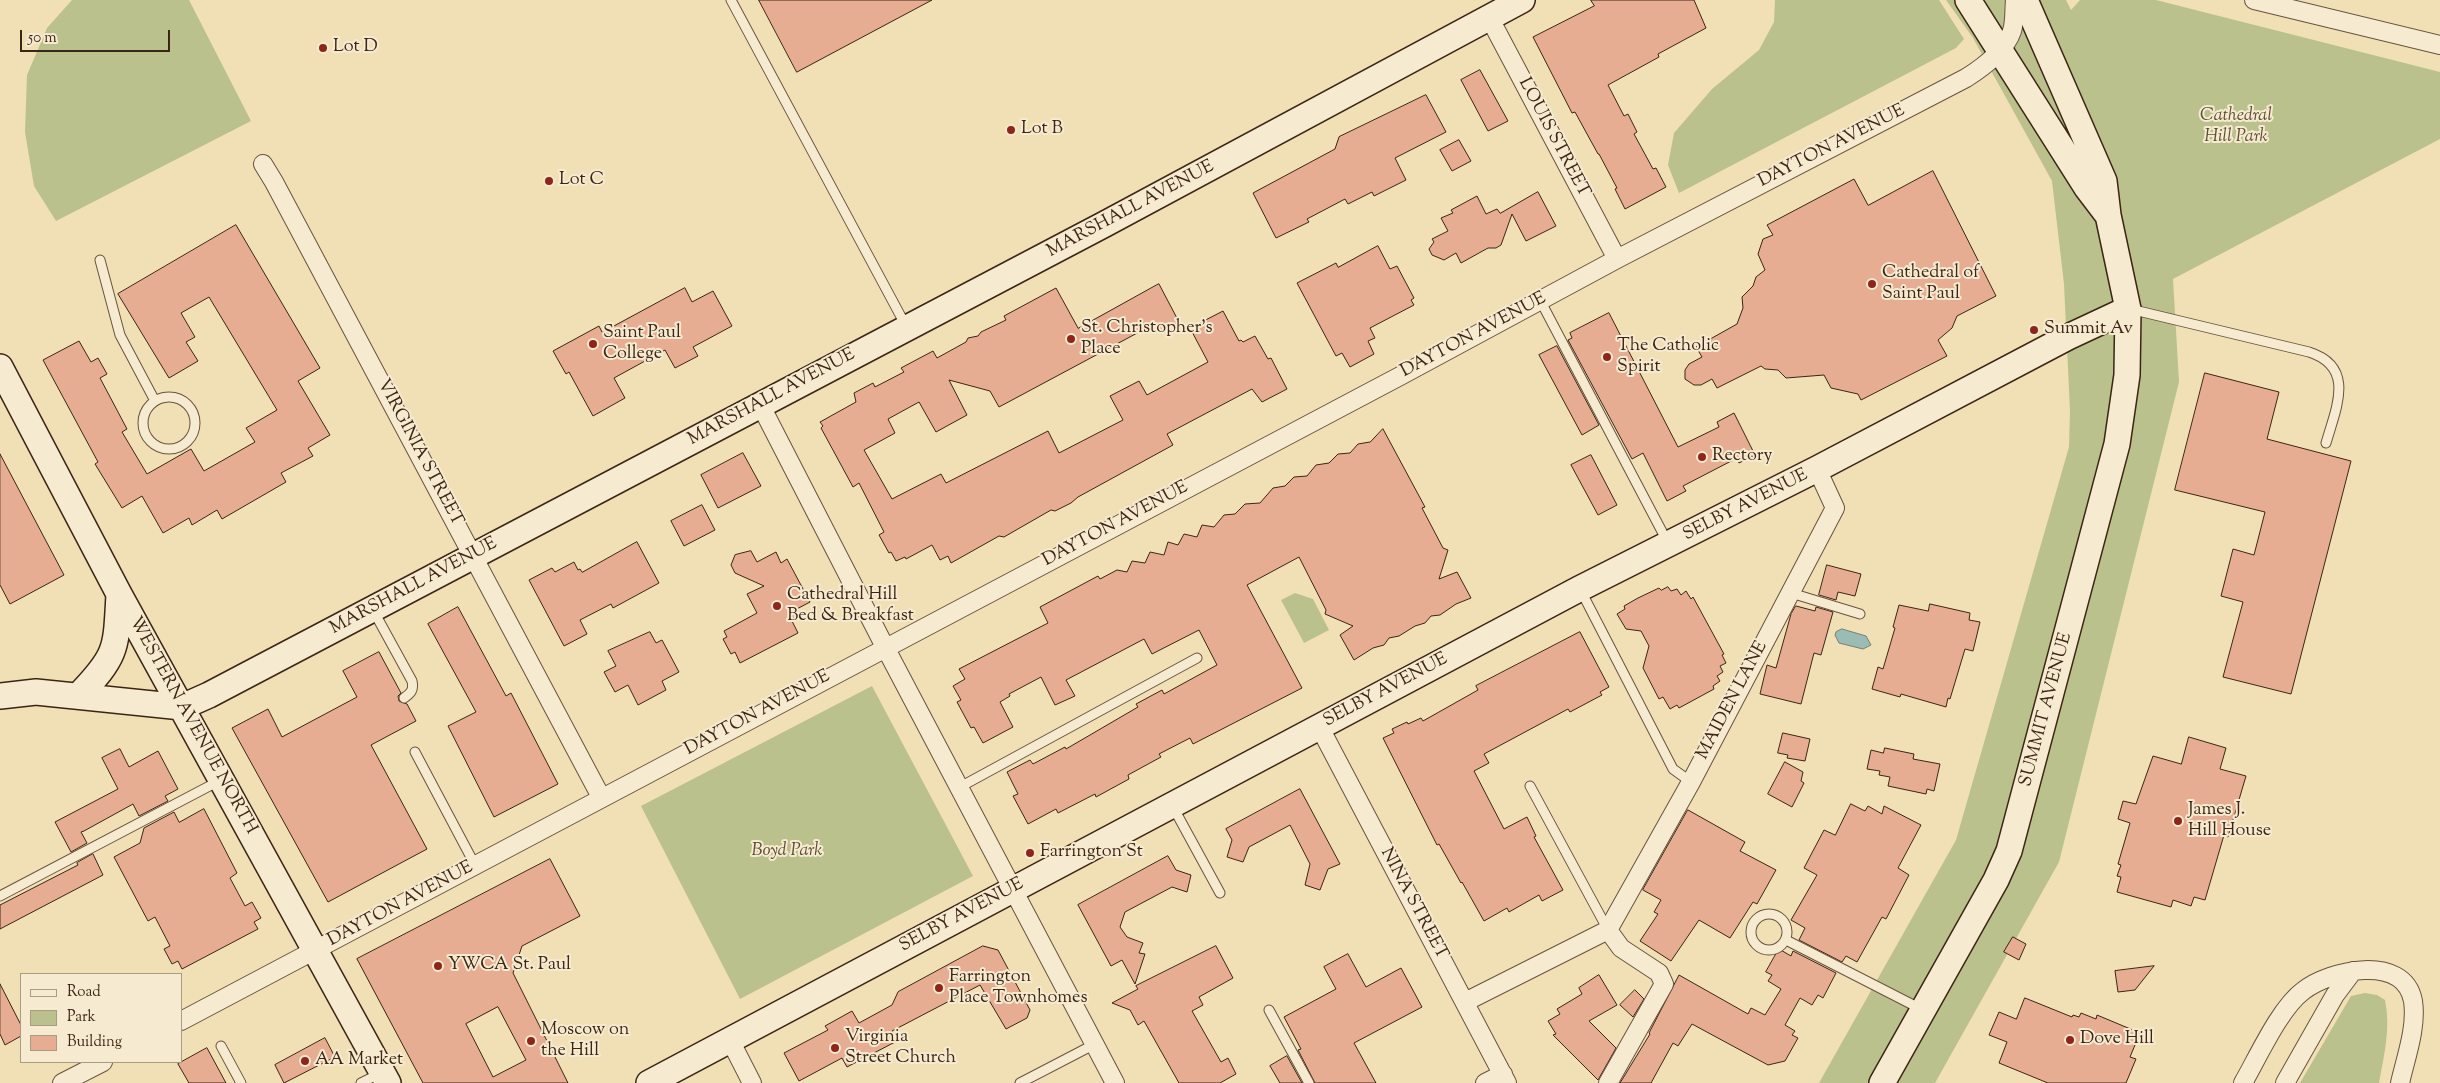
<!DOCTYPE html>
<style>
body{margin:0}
#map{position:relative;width:2440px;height:1083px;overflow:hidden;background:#f1dfb6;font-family:"Sorts Mill Goudy",serif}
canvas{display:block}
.legend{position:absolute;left:20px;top:973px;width:162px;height:90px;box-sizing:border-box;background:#f6ead0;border:1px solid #ab9b85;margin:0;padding:6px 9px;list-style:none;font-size:15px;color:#3b2514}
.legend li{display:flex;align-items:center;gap:10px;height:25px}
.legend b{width:25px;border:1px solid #ab9b85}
.scale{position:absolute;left:20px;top:30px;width:150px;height:22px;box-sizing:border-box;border:2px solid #3b2514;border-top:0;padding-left:6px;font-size:15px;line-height:18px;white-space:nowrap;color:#3b2514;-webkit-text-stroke:4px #f6ead0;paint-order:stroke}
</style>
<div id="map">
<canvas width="2440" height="1083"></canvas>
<ul class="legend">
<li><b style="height:6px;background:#f6ead0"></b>Road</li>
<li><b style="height:14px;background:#bbc18d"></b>Park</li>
<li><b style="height:14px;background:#e7ad92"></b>Building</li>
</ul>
<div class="scale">50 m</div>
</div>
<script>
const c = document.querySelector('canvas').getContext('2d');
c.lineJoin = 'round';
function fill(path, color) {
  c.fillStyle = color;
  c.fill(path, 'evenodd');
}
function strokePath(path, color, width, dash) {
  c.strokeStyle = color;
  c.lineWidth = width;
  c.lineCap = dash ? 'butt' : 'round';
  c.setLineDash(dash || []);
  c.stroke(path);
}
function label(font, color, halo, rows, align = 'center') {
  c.font = font + ' "Sorts Mill Goudy",serif';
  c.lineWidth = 4;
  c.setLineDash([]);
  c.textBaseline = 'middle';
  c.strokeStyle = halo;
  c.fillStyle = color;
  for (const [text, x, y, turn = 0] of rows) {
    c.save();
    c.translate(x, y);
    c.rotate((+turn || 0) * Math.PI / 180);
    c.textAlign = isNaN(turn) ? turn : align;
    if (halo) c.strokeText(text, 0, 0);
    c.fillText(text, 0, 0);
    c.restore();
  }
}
fill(new Path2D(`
 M72 0H189L251 121 56 221 34 186 25 132 27 75 47 28Z
 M1775 0H1939L1964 39 1956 48 1679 193 1668 165 1674 133 1712 89 1759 50 1774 22Z
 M1946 0H2066L2071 10 2080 0H2156L2440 72V139L2173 279 2179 382 2059 862 1935 1083H1819L1956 840 2069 447 2070 411 2064 284 2052 181 1973 38Z
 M1295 593 1313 599 1329 630 1304 643 1281 600Z
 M872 686 973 876 740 999 641 806Z
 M2365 993 2377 995 2385 1000C2391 1028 2384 1055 2379 1083H2300L2351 996Z`), '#bbc18d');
const water = new Path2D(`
 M1842 629 1866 636 1871 645 1863 649 1839 643 1835 635 1836 632Z`);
fill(water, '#9bbcb4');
strokePath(water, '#758074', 1);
const building = new Path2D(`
 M759 0H932L797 72Z
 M1591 0H1694L1706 28 1658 54 1659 57 1608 85 1624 116 1628 114 1637 132 1634 134 1653 169 1656 168 1666 187 1625 209 1615 189 1617 188 1599 154H1598L1575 112 1572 113 1533 37 1594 6Z
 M1480 70 1508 121 1488 131 1461 80Z
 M1426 95 1446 132 1395 158 1406 180 1374 196 1372 192 1348 204 1345 199 1307 219 1309 222 1276 238 1253 193 1335 149 1339 137Z
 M1459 140 1471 161 1452 171 1440 150Z
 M1933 171 1996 296 1957 316 1952 328 1938 340 1947 356 1861 400 1858 394 1831 388 1824 375 1786 378 1778 370 1765 369 1761 366 1717 388 1712 379 1701 385H1694L1685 379V370L1689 364 1702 357 1696 347 1737 324 1743 308 1742 297 1753 286 1756 277 1765 270 1758 254 1763 239 1773 235 1767 225 1854 179 1868 205Z
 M1538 192 1556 226 1526 241 1512 214 1501 245 1496 248H1488L1461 263 1456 253 1444 260 1432 255 1429 249 1434 242 1432 239 1448 231 1441 218 1453 213 1451 210 1477 196 1486 214 1497 209 1500 213Z
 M236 225 320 368 298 381 330 435 308 448 313 456 281 473 286 482 222 519 217 510 192 525 189 518 163 533 142 496 122 508 95 464 98 462 43 360 79 341 91 362 98 358 107 374 100 378 127 429 122 432 147 474 191 449 204 471 255 442 246 428 277 410 209 297 181 313 195 337 186 342 198 361 169 378 118 294Z
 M1378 246 1390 269 1397 266 1414 298 1411 300 1414 305 1370 328 1375 338 1368 341 1374 354 1350 367 1342 353 1336 356 1297 283 1336 263 1338 267Z
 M1159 284 1179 322 1160 331 1156 323 999 407 990 391 949 380 967 415 936 432 919 402 888 419 895 433 864 450 892 499 941 474 946 483 1048 431 1059 453 1123 420 1110 396 1139 381 1147 395 1208 362 1190 328 1223 311 1239 341 1241 340 1243 342 1255 336 1268 359 1271 358 1287 389 1262 402 1252 389 1167 434 1173 445 1078 497 1071 503 1055 511 1051 510 1004 537 999 536 951 563 948 556 940 560 932 545 906 559 905 557 896 561 891 552 889 553 879 535 884 532 859 483 853 487 821 428 823 426 820 422 856 402 854 393 873 383 875 387 904 372 901 368 933 351 937 358 966 342 968 338 978 336 981 332 1006 320 1004 316 1056 288 1078 328Z
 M685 288 692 302 713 291 732 326 693 347 698 356 675 368 665 350 614 378 625 398 593 416 569 372 566 374 553 351 599 326 602 332Z
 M1609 313 1678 447 1719 427 1717 422 1734 413 1755 455 1739 463 1737 458 1683 486 1686 491 1667 501 1643 453 1632 459 1568 340 1572 338 1570 333Z
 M1557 346 1599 425 1582 435 1539 355Z
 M2205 373 2279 392 2267 439 2351 461 2291 694 2223 677 2243 602 2221 596 2233 549 2254 555 2265 512 2175 490Z
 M1383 429 1425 507 1422 508 1443 548 1448 550 1439 579 1457 572 1471 598 1456 604 1440 615 1431 616 1425 623 1415 626 1399 636 1389 638 1384 645 1373 648 1354 660 1340 635 1353 626 1325 614 1326 610 1299 557 1247 585 1302 688 1193 744 1190 738 1159 754 1161 757 1128 775 1129 779 1096 797 1095 794 1058 813 1056 809 1028 824 1013 796 1018 794 1007 772 1030 760 1033 764 1065 747 1066 749 1138 707 1136 704 1162 690 1164 694 1217 665 1199 630 1152 654 1144 639 1066 680 1075 696 1055 705 1041 677 1009 694 1010 696 1000 702 1013 727 983 743 974 727 971 728 957 702 961 700 953 686 965 679 959 669 1048 623 1040 607 1098 576 1100 579 1117 570 1127 572 1132 561 1145 563 1150 552 1164 555 1168 542 1178 545 1184 534 1197 537 1202 525 1214 527 1224 515 1235 514 1245 504 1260 503 1273 488 1285 486 1294 477 1307 476 1316 465 1329 463 1338 454 1350 453 1358 444 1370 442Z
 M743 453 761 486 718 508 701 475Z
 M0 454 64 575 10 604 0 585Z
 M1591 455 1617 505 1598 515 1571 465Z
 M702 505 715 530 684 546 671 521Z
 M637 542 659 583 613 608 611 604 580 620 587 634 564 646 529 580 552 568 555 572 574 562 578 570 580 569 582 572Z
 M751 551 757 562 776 552 781 563 787 559 810 602 793 611 796 617 791 619 798 633 740 663 735 652 731 654 723 639 727 637 724 631 757 613 747 594 764 586 735 573 731 565 735 555Z
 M1827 565 1861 574 1855 596 1838 592 1836 600 1819 595Z
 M1668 587 1671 591 1677 589 1681 595 1686 591 1691 599 1693 597 1724 654 1722 655 1726 663 1720 666 1723 672 1717 676 1720 681 1713 686 1714 689 1679 708 1677 705 1670 709 1663 697 1659 699 1643 668 1649 646 1641 631 1626 629 1617 614 1625 609 1624 606 1638 598 1659 588 1661 590Z
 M1930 604 1970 613 1969 620 1980 622 1973 651 1965 649 1950 699 1948 698 1946 707 1901 694 1900 697 1872 689 1878 667 1883 669 1895 628 1893 627 1899 605 1928 611Z
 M1796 606 1815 611 1816 607 1833 612 1821 655 1814 653 1801 704 1760 694 1767 665 1776 668 1791 614Z
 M458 607 506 696 511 693 558 784 494 817 448 726 476 712 428 624Z
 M650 632 656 643 662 640 679 672 662 681 666 690 638 705 628 685 615 692 604 672 616 666 608 651Z
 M1580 632 1609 687 1600 692 1602 695 1570 712 1568 709 1484 754 1489 763 1474 771 1504 829 1527 817 1536 836 1534 837 1563 890 1542 901 1539 895 1509 912 1507 908 1484 921 1462 882 1461 883 1439 844 1437 845 1383 738 1394 733 1392 729 1407 722 1408 724 1421 718 1423 721 1478 690 1476 686Z
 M379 652 401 693 398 696 399 701 407 704 416 721 371 745 427 849 328 902 232 728 268 709 282 737 357 697 343 671Z
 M1783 733 1810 739 1805 761 1787 758 1788 755 1778 753Z
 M2189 737 2226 748 2220 769 2246 776 2228 837 2224 835 2205 900 2194 897 2191 906 2173 900 2171 907 2117 892 2121 877 2117 876 2121 865 2118 864 2130 823 2118 819 2123 801 2136 804 2153 756 2181 764Z
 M1885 748 1914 754 1913 759 1940 764 1934 791 1927 789 1926 794 1888 786 1890 777 1879 775 1880 771 1867 769 1871 750 1883 753Z
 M120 749 129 767 158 751 178 789 165 796 168 801 139 816 133 804 84 831 81 832 87 843 71 852 55 822 118 789 102 758Z
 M1785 762 1803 772 1801 781 1804 783 1792 807 1768 794Z
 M1300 789 1340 864 1328 869 1320 890 1305 885 1310 864 1290 825 1249 847 1243 862 1227 857 1232 840 1226 829Z
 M1851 804 1865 811 1868 806 1882 814 1884 806 1921 825 1898 868 1909 875 1886 919 1882 917 1857 962 1846 956 1842 962 1799 940 1805 928 1791 920 1817 875 1804 868 1824 830 1835 835Z
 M204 809 237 873 230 878 245 906 252 902 261 918 254 922 258 929 182 969 178 961 172 964 164 949 170 946 155 917 148 921 114 857 140 843 144 828 174 812 179 822Z
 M1688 810 1745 842 1740 851 1776 870 1757 904 1753 902 1730 938 1699 920 1671 961 1640 941 1658 914 1654 912 1661 900 1643 890Z
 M93 854 103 875 0 929V905L78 865 77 863Z
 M1168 856 1176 870 1191 875 1187 892 1172 887 1125 912 1120 927 1127 937 1143 943 1139 953 1145 954 1135 984 1122 960 1111 966 1078 905Z
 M550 859 580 916 522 946 513 973 568 1083H423L357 959ZM498 1007 526 1060 493 1077 466 1024Z
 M2013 937 2026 944 2019 960 2004 952Z
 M983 946 998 950 1030 1010 1027 1018 1006 1029 980 985 892 1031 897 1041 847 1067 842 1058 799 1081 784 1053 828 1030 825 1026 852 1011 859 1023 892 1005 898 992Z
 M1216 946 1233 978 1199 997 1203 1005 1192 1011 1221 1062 1228 1058 1236 1074 1220 1083H1179L1144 1021 1138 1025 1130 1010 1112 1003 1138 989 1136 986Z
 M1779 949 1791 956 1793 951 1836 973 1823 998 1818 995 1812 1005 1800 998 1785 1025 1795 1031 1792 1035 1798 1038 1785 1061 1768 1065 1692 1024 1678 1046 1673 1043 1651 1083H1620L1650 1034 1649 1033 1679 975 1748 1014 1751 1008 1765 1015 1781 989 1768 981 1772 975 1766 972Z
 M1348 954 1366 987 1401 968 1422 1007 1354 1043 1376 1083H1315L1298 1050 1301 1049 1284 1017 1336 989 1324 967Z
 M2154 966 2135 990 2118 992 2115 971Z
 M1599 975 1617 1005 1589 1021 1616 1048 1598 1080 1553 1035 1556 1034 1548 1021 1560 1014 1557 1009 1582 994 1579 988Z
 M0 984 21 1025V1036L5 1045 0 1034Z
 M1635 990 1644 999 1633 1017 1620 1005Z
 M2025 998 2072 1017 2073 1015 2079 1017 2081 1013 2096 1019 2097 1015 2140 1033 2130 1057 2136 1059 2126 1083H2048L1999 1063 2007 1042 1989 1035 1999 1012 2016 1019Z
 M325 1038 335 1057 284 1083 275 1065Z
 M207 1048 226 1083H189L178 1064Z
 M1287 1056 1302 1083H1280L1270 1066Z`);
fill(building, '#e7ad92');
strokePath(building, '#3b2514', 1);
const lane = new Path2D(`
 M731 0 906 326
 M100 260 120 335 155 401
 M1540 300 1668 543
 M2130 309 2309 352C2356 367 2336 408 2326 443
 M143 423a26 26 0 1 1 52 0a26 26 0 1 1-52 0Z
 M1580 589 1673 769 1691 782
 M1791 593 1860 614
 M373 610 412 681C414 690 411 693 404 698
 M415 752 475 865
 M1530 786 1608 930
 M960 787 1197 658
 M1173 807 1220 893
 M0 896 219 781
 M1751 932a18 18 0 1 1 36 0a18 18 0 1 1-36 0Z
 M1786 940 1923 1010
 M1269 1010 1309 1083
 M221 1046 241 1083
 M361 1083 381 1073
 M1020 1083 1095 1044`);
const street = new Path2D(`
 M2254 0 2440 45
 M1489 17 1617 259
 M263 164 274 182 601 797
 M760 404 885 647 1115 1083
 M1319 726 1507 1083
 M1465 1002 1608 930 1691 782 1835 508 1817 469
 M181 1021 1402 375 1617 259 1966 78C1982 68 2005 51 2012 31 2015 22 2014 9 2015 0
 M730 1040 752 1083
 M62 1083 103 1062
 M1485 1083 1503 1074
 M1608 1083 1664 984 1659 973 1621 948 1608 930
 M2243 1083C2258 1057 2280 1008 2303 991 2329 970 2404 953 2413 1001 2417 1027 2406 1057 2400 1083
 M2285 1083 2335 995 2353 971`);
const secondary = new Path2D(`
 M1968 0 2087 188 2106 213
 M0 367 119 594 388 1083
 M0 696 36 692 182 707 209 695 1105 224 1522 0
 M78 696C118 655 116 649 119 594
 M649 1083 1579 589 1817 469 2068 337 2128 309
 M1882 1083 1996 880 2009 851 2117 444 2127 375 2128 309 2108 215 2104 181 2025 0`);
strokePath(lane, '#68543c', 11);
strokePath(street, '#68543c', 20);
strokePath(secondary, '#3b2514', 28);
strokePath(lane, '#f6ead0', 9);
strokePath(street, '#f6ead0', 18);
strokePath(secondary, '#f6ead0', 25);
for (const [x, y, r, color] of [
 [323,48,5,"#8f2418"],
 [1011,130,5,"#8f2418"],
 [549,181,5,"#8f2418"],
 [1872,284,5,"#8f2418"],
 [2034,330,5,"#8f2418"],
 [1071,339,5,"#8f2418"],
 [593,344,5,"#8f2418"],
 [1607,357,5,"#8f2418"],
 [1702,457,5,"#8f2418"],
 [777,606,5,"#8f2418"],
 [2178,821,5,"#8f2418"],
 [1030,853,5,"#8f2418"],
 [438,966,5,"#8f2418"],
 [939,988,5,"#8f2418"],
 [2070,1040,5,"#8f2418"],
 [531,1041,5,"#8f2418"],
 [835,1048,5,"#8f2418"],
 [305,1061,5,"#8f2418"]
]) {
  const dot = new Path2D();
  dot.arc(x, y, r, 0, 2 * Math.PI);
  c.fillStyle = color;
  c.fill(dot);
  strokePath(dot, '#f6ead0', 2);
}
label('18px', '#3b2514', '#f6ead0', [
 ["Lot D",333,48],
 ["Lot B",1021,130],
 ["Lot C",559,181],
 ["Cathedral of",1882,274],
 ["Saint Paul",1882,295],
 ["St. Christopher's",1081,329],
 ["Place",1081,350],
 ["Summit Av",2044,330],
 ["Saint Paul",603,334],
 ["College",603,355],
 ["The Catholic",1617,347],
 ["Spirit",1617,368],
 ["Rectory",1712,457],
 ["Cathedral Hill",787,596],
 ["Bed & Breakfast",787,617],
 ["James J.",2188,811],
 ["Hill House",2188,832],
 ["Farrington St",1040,853],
 ["YWCA St. Paul",448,966],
 ["Farrington",949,978],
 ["Place Townhomes",949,999],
 ["Moscow on",541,1031],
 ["the Hill",541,1052],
 ["Virginia",845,1038],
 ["Street Church",845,1059],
 ["Dove Hill",2080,1040],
 ["AA Market",315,1061]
], 'left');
label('italic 18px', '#5b4c32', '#f6ead0', [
 ["Cathedral",2236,117],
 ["Hill Park",2236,138],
 ["Boyd Park",787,852]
]);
label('18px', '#3b2514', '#f6ead0', [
 ["LOUIS STREET",1553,138,62],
 ["DAYTON AVENUE",1832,147,-27],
 ["MARSHALL AVENUE",1131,210,-28],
 ["DAYTON AVENUE",1474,336,-28],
 ["MARSHALL AVENUE",772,398,-28],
 ["VIRGINIA STREET",419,453,62],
 ["SELBY AVENUE",1746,506,-27],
 ["DAYTON AVENUE",1116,525,-28],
 ["MARSHALL AVENUE",414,587,-28],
 ["SELBY AVENUE",1386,691,-28],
 ["MAIDEN LANE",1733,701,-62],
 ["SUMMIT AVENUE",2047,710,-75],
 ["DAYTON AVENUE",758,714,-28],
 ["WESTERN AVENUE NORTH",192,726,61],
 ["NINA STREET",1413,904,62],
 ["DAYTON AVENUE",401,905,-28],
 ["SELBY AVENUE",962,916,-28]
]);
</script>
